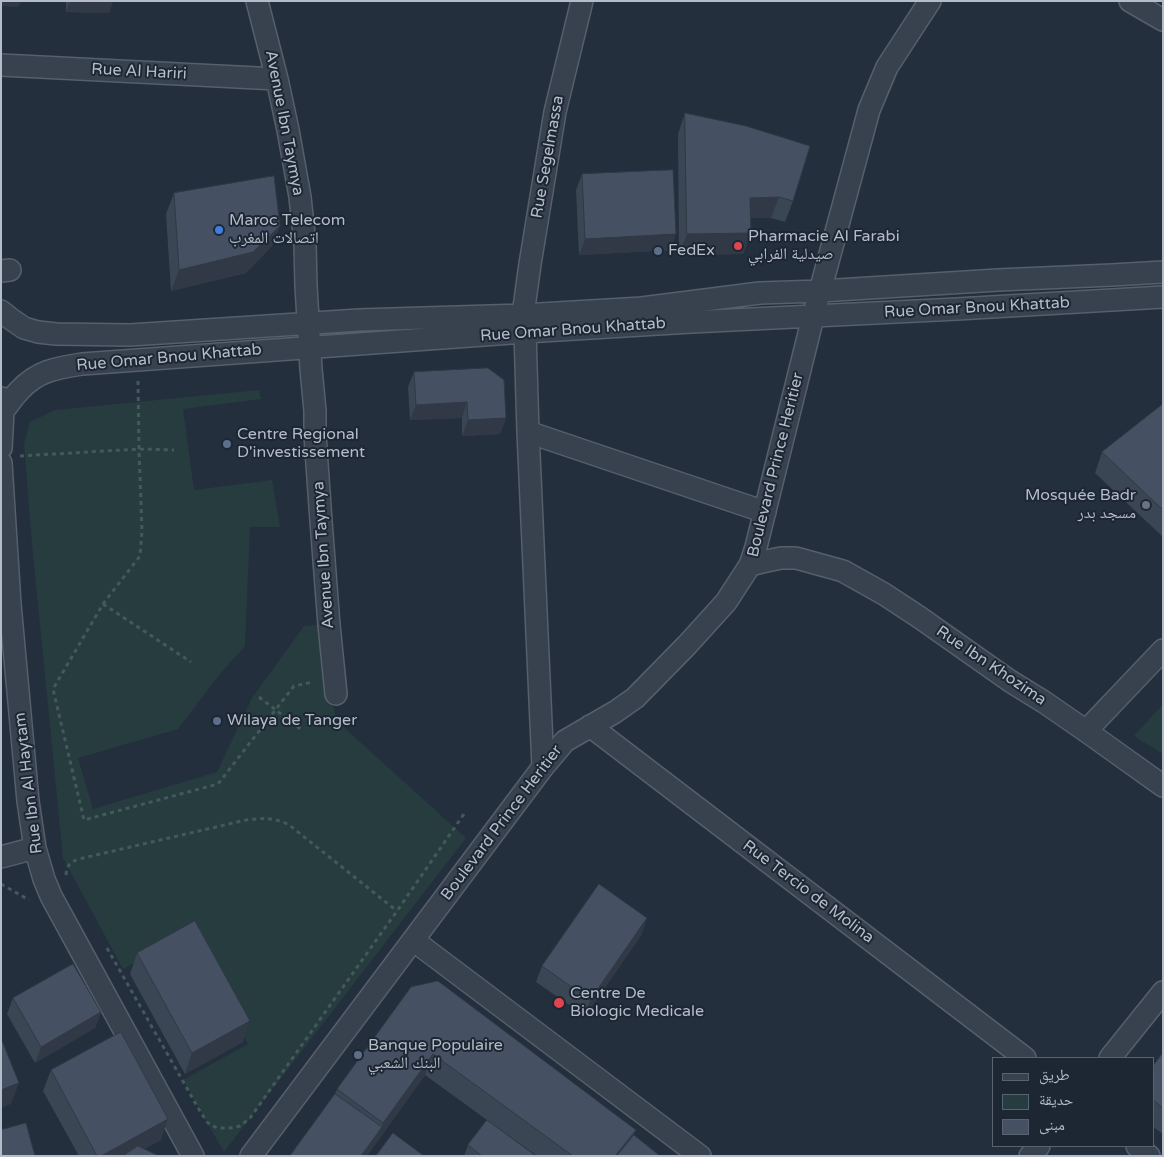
<!DOCTYPE html>
<meta charset="utf-8">
<style>
body{margin:0}
#map{position:relative;width:1164px;height:1157px;overflow:hidden;background:#242f3e;font-family:"Varela Round","Noto Naskh Arabic",sans-serif}
canvas{display:block}
.frame{position:absolute;inset:0;border:2px solid #b4bcc9;pointer-events:none}
.legend{position:absolute;left:992px;top:1057px;width:162px;height:90px;box-sizing:border-box;background:#1d2633;border:1px solid #59626f;margin:0;padding:6px 9px;list-style:none;font-size:15px;color:#b4bcc9}
.legend li{display:flex;align-items:center;gap:10px;height:25px}
.legend b{width:25px;border:1px solid #59626f}
</style>
<div id="map">
<canvas width="1164" height="1157"></canvas>
<div class="frame"></div>
<ul class="legend">
<li><b style="height:6px;background:#38414e"></b>طريق</li>
<li><b style="height:14px;background:#263c3f"></b>حديقة</li>
<li><b style="height:14px;background:#455162"></b>مبنى</li>
</ul>
</div>
<script>
const c = document.querySelector('canvas').getContext('2d');
c.lineJoin = 'round';
function fill(path, color) {
  c.fillStyle = color;
  c.fill(path, 'evenodd');
}
function strokePath(path, color, width, dash) {
  c.strokeStyle = color;
  c.lineWidth = width;
  c.lineCap = dash ? 'butt' : 'round';
  c.setLineDash(dash || []);
  c.stroke(path);
}
function label(font, color, halo, rows, align = 'center') {
  c.font = font + ' "Varela Round","Noto Naskh Arabic",sans-serif';
  c.lineWidth = 4;
  c.setLineDash([]);
  c.textBaseline = 'middle';
  c.strokeStyle = halo;
  c.fillStyle = color;
  for (const [text, x, y, turn = 0] of rows) {
    c.save();
    c.translate(x, y);
    c.rotate((+turn || 0) * Math.PI / 180);
    c.textAlign = isNaN(turn) ? turn : align;
    if (halo) c.strokeText(text, 0, 0);
    c.fillText(text, 0, 0);
    c.restore();
  }
}
fill(new Path2D(`
 M259 390 261 399 183 409 194 490 272 480 280 527H250L245 646 219 675 178 729 78 758 93 809 217 772 252 698 304 626 325 624 328 692 338 722 466 838 224 1152 183 1080 248 1044 188 933 123 969 63 858 32 543 24 444 30 422 55 410Z
 M1163 704V754L1134 736Z`), '#263c3f');
const minor = new Path2D(`
 M257 1 277 79 288 130 300 197 305 244 306 286 311 369 315 411V435L321 521 329 625 336 694
 M1130 1 1163 20
 M1 65 277 79
 M1 271 10 270
 M1 311 11 319 24 328 38 332 56 334 130 335 359 320 523 315 642 308 760 293 821 291 998 280 1112 275 1163 272
 M523 315 530 264 555 112 582 1
 M525 332 528 432 543 767
 M1 413C8 406 12 398 19 391 37 371 56 368 82 364L525 332 691 322 957 309 1163 297
 M528 432 765 512
 M1 448 3 412 2 398
 M1 463 10 604 28 801 35 848 44 879 51 896 193 1156
 M750 565 762 562 781 558H796L843 571 884 594 919 617 1010 681 1044 702 1086 731 1163 786
 M590 726 1025 1058
 M1086 731 1163 650
 M1 857 35 848
 M413 940 700 1156
 M1110 1058 1163 992
 M1137 1146 1149 1156
 M251 1156 543 767 565 741 615 712 635 698 687 645 726 602 750 565 756 547 813 317 869 110 887 67 900 47 930 1
 M1030 1156 1039 1146`);
strokePath(minor, '#565f6c', 24);
strokePath(new Path2D(`
 M138 381 139 449 142 531 140 556 103 604 53 689 84 820 218 784 294 686 313 682
 M20 456 139 449 174 450
 M103 604 191 662
 M259 697 303 731
 M66 875C67 865 70 862 79 859L246 820C264 818 270 817 288 824L397 911
 M1 884 29 900
 M107 948 201 1113 208 1123 217 1128H230L240 1126 250 1118 397 911 464 814`), '#44595c', 3, [4, 4]);
strokePath(minor, '#38414e', 21);
fill(new Path2D(`
 M66 1H113L109 13 66 12Z
 M685 113 793 201 785 222 771 218H751V233L743 254 679 255 678 134Z
 M582 174 671 250 579 255 576 190Z
 M174 193 272 246 246 273 171 291 166 214Z
 M414 372 506 418 500 434 462 436V418L410 420 408 387Z
 M1163 404V537L1095 473 1102 452Z
 M642 934 585 1016 536 982 542 966Z
 M137 953 243 1042 185 1074 130 974Z
 M411 987 634 1135 660 1156H537L493 1124 536 1156H464L468 1145 487 1120 425 1075 367 1156 335 1094 337 1089Z
 M13 998 101 1012 95 1028 35 1063 7 1014Z
 M1163 1053V1134L1153 1127V1066Z
 M51 1070 161 1140 144 1149 159 1156H79L43 1091Z`), '#3b4654');
fill(new Path2D(`
 M1 1H21L18 7 1 6Z
 M70 1H113L109 13 66 12Z
 M779 197 771 218H743L750 198Z
 M280 226 272 246 246 273 171 291 179 270Z
 M751 233 743 254 679 255 687 234Z
 M676 234 671 250 579 255 585 239Z
 M467 402 462 418 410 420 416 405Z
 M506 418 500 434 462 436 468 420Z
 M647 918 642 934 585 1016 590 1000Z
 M101 1012 95 1028 35 1063 41 1047Z
 M250 1021 243 1042 185 1074 192 1053Z
 M433 1054 425 1075 367 1156H361L382 1127 383 1123Z
 M19 1083 11 1104 1 1108V1090Z
 M168 1119 161 1140 131 1156H101Z
 M636 1130 628 1151 624 1156H615Z`), '#303945');
const building = new Path2D(`
 M685 113 746 126 810 146 793 201 779 197 750 198 751 233 687 234Z
 M673 170 676 234 585 239 582 174Z
 M274 176 280 226 253 252 179 270 174 193Z
 M488 368 504 380 506 418 468 420 467 402 416 405 414 372Z
 M1163 404V510L1102 452Z
 M599 884 647 918 590 1000 542 966Z
 M195 921 250 1021 192 1053 137 953Z
 M73 964 101 1012 41 1047 13 998Z
 M438 981 636 1130 615 1156H573L433 1054 383 1123 337 1089 411 987Z
 M121 1032 168 1119 101 1156H97L51 1070Z
 M1 1038 19 1083 1 1090Z
 M1163 1053V1108L1153 1100V1066Z
 M335 1094 382 1127 361 1156H290Z
 M487 1120 536 1156H482L468 1145Z
 M26 1123 35 1156H1V1130Z
 M393 1133 424 1156H376Z
 M634 1135 660 1156H617Z
 M138 1146 159 1156H123Z`);
fill(building, '#455162');
strokePath(building, '#303945', 1);
for (const [x, y, r, color] of [
 [219,230,5,"#3f7fe0"],
 [738,246,5,"#e0444e"],
 [658,251,5,"#5c6f8a"],
 [227,444,5,"#5c6f8a"],
 [1146,505,5,"#6b7280"],
 [217,721,5,"#5c6f8a"],
 [559,1003,6,"#e0444e"],
 [358,1055,5,"#5c6f8a"]
]) {
  const dot = new Path2D();
  dot.arc(x, y, r, 0, 2 * Math.PI);
  c.fillStyle = color;
  c.fill(dot);
  strokePath(dot, '#1d2633', 2);
}
label('16px', '#b4bcc9', '#1d2633', [
 ["Rue Al Hariri",139,72,3],
 ["Avenue Ibn Taymya",284,123,79],
 ["Rue Segelmassa",548,157,-80],
 ["Rue Omar Bnou Khattab",977,308,-3],
 ["Rue Omar Bnou Khattab",573,330,-4],
 ["Rue Omar Bnou Khattab",169,358,-5],
 ["Boulevard Prince Heritier",776,465,-76],
 ["Avenue Ibn Taymya",324,555,-94],
 ["Rue Ibn Khozima",991,666,34],
 ["Rue Ibn Al Haytam",29,783,-97],
 ["Boulevard Prince Heritier",502,823,-53],
 ["Rue Tercio de Molina",808,892,37]
]);
label('16px', '#b4bcc9', '#1d2633', [
 ["Maroc Telecom",229,221],
 ["اتصالات المغرب",229,239],
 ["Pharmacie Al Farabi",748,237],
 ["صيدلية الفرابي",748,255],
 ["FedEx",668,251],
 ["Centre Regional",237,435],
 ["D'investissement",237,453],
 ["Mosquée Badr",1136,496,"right"],
 ["مسجد بدر",1136,514,"right"],
 ["Wilaya de Tanger",227,721],
 ["Centre De",570,994],
 ["Biologic Medicale",570,1012],
 ["Banque Populaire",368,1046],
 ["البنك الشعبي",368,1064]
], 'left');
</script>
